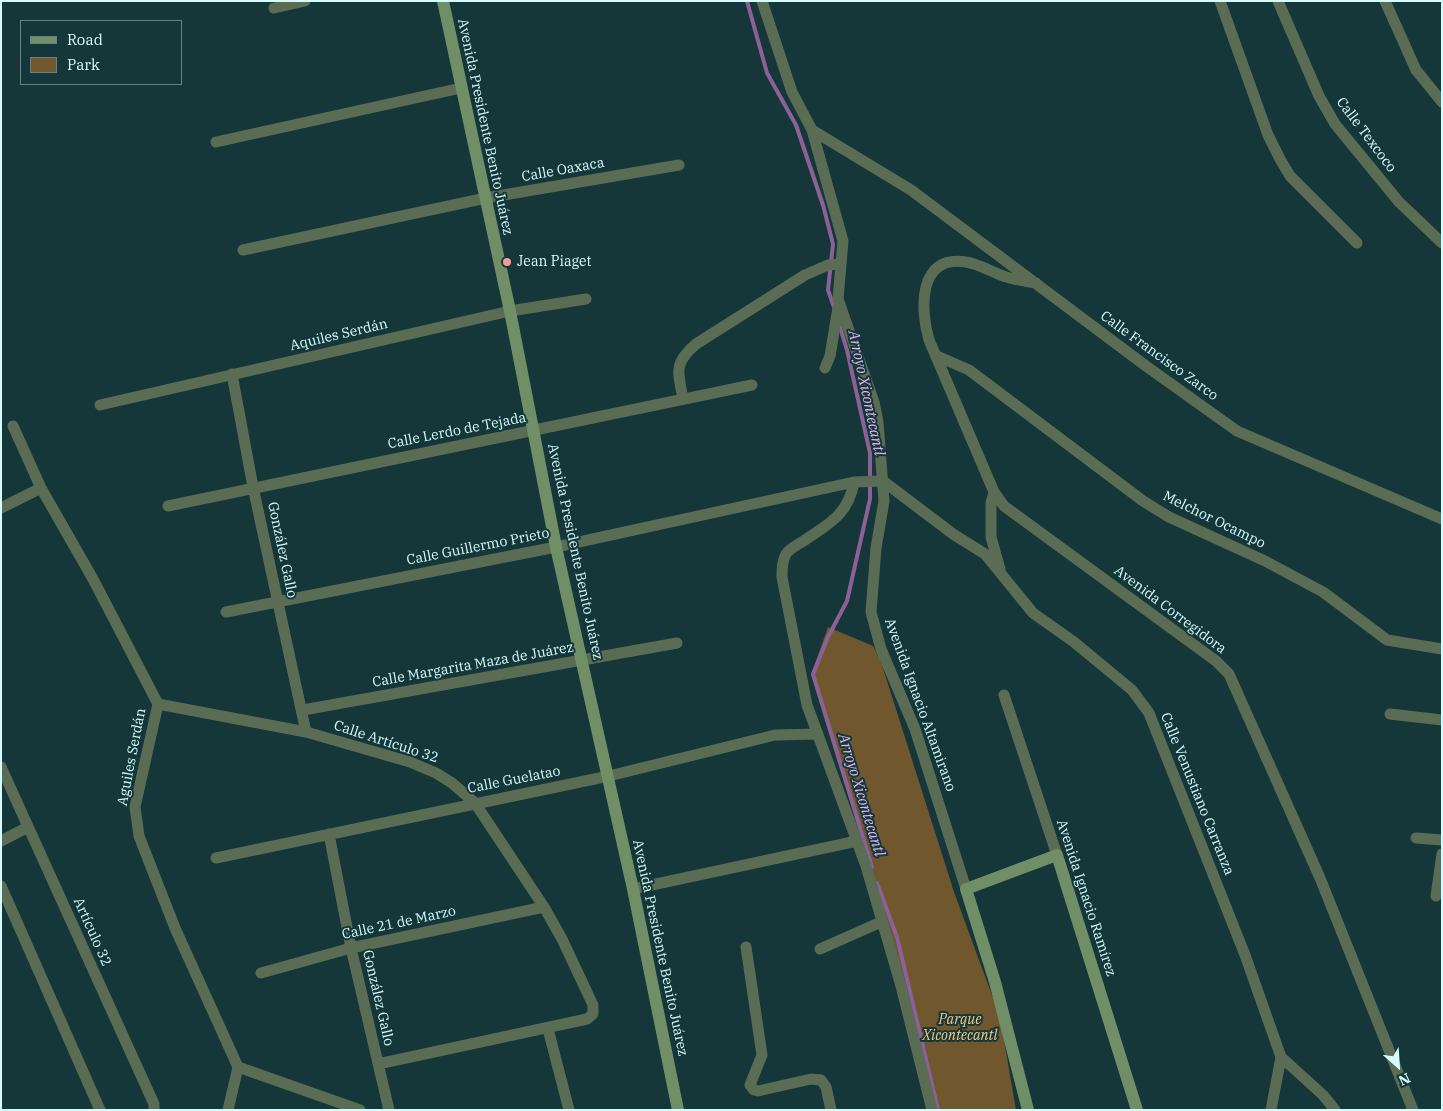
<!DOCTYPE html>
<html>
<head>
<meta charset="utf-8">
<style>
  body { margin:0 }
  #map { position:relative; width:1443px; height:1111px; overflow:hidden; background:#153739; font-family:"IBM Plex Serif",serif }
  canvas { display:block }
  .frame { position:absolute; inset:0; border:2px solid #d6fdfe; pointer-events:none }
  .legend { position:absolute; left:20px; top:20px; width:162px; height:65px; box-sizing:border-box; background:#153739; border:1px solid #628688; margin:0; padding:6px 9px; list-style:none; font-size:15px; color:#d6fdfe }
  .legend li { display:flex; align-items:center; gap:10px; height:25px }
  .legend b { width:25px; border:1px solid #628688 }
  .north { position:absolute; left:1373px; top:1041px; width:50px; height:50px; -webkit-text-stroke:4px #153739; paint-order:stroke; rotate:154deg; font-size:14px; font-weight:700; line-height:20px; text-align:center; color:#d6fdfe }
  .north::after { content:''; display:block; margin:auto; width:18px; height:22px; background:#d6fdfe; clip-path:polygon(50% 0,100% 100%,50% 72%,0 100%) }
</style>
</head>
<body>
<div id="map">
<canvas width="1443" height="1111"></canvas>
<div class="frame"></div>
<ul class="legend">
<li><b style="height:6px;background:#708f67"></b>Road</li>
<li><b style="height:14px;background:#70572e"></b>Park</li>
</ul>
<div class="north">N</div>
</div>
<script>
const g = document.querySelector('canvas').getContext('2d');
g.lineJoin = 'round';
function fill(path, color) {
  g.fillStyle = color;
  g.fill(path, 'evenodd');
}
function strokePath(path, color, width, dash) {
  g.strokeStyle = color;
  g.lineWidth = width;
  g.lineCap = dash ? 'butt' : 'round';
  g.setLineDash(dash || []);
  g.stroke(path);
}
function write(font, color, halo, rows, align = 'center') {
  g.font = font + ' "IBM Plex Serif",serif';
  g.lineWidth = 4;
  g.setLineDash([]);
  g.textBaseline = 'middle';
  g.strokeStyle = halo;
  g.fillStyle = color;
  for (const [text, x, y, turn = 0] of rows) {
    g.save();
    g.translate(x, y);
    g.rotate((+turn || 0) * Math.PI / 180);
    g.textAlign = isNaN(turn) ? turn : align;
    if (halo) g.strokeText(text, 0, 0);
    g.fillText(text, 0, 0);
    g.restore();
  }
}
const green = new Path2D(`
  M828,627l45,19 8,16 73,230 46,125 16,93h-79l-29,-120 -97,-315z`);
const stream = new Path2D(`
  M747,1l20,72 29,52 27,80 10,39 -5,46 7,20
  M839,324l8,26 23,103v46l-23,102 -19,36 -15,37 59,193
  M877,883l20,54 41,173`);
const street = new Path2D(`
  M762,1l30,91 20,38 99,60 235,176 91,65 205,88
  M1220,1l48,134 12,24 10,17 67,67
  M1278,1l41,95 16,28 64,78 43,41
  M1385,1l31,69 26,32
  M274,8l31,-7
  M812,130l31,111 -5,58 36,103 4,20 6,79 -8,47 -5,64 10,37 34,80 51,160
  M216,142l245,-54
  M243,250l243,-52 193,-33
  M1036,283c-10,-2 -20,-3 -30,-6 -13,-4 -26,-13 -40,-15 -48,-8 -46,47 -37,78l65,152 10,14 212,155 13,13 91,204 93,232
  M937,356l32,14 174,131 26,16 96,44 58,31 64,48 55,9
  M825,368l5,-12 8,-48
  M232,374l21,113 53,245
  M683,399c-5,-28 -10,-35 13,-55l109,-69 23,-10 12,-1
  M100,405l410,-94 76,-12
  M13,426l28,62 52,91 65,125 -23,103 4,29 36,92 63,139 -10,43
  M854,482c-6,34 -26,42 -52,60 -5,3 -13,7 -16,12 -4,7 -4,15 -4,23l25,128 59,161 35,120 31,124
  M994,492l-3,11v34l9,32
  M168,506l584,-121
  M1,508l40,-20
  M226,612l330,-65 298,-65 29,-1 70,53 32,20 48,59 41,29 58,48 17,23 96,242 36,102 -10,53
  M1004,695l53,160
  M158,704l148,28 104,30 26,11 16,10 23,20 69,104 18,32 31,66v9l-6,5 -209,45
  M303,710l374,-67
  M1390,714l52,6
  M1,767l153,337v6
  M329,834l22,114 38,162
  M1416,838l26,2
  M1,841l27,-14
  M216,858l393,-82 166,-41 43,-1
  M1,886l99,224
  M633,889l224,-48
  M1436,896l6,-42
  M746,947l16,108 -12,30 4,5 4,1 53,-12 10,1 5,7 5,23
  M820,949l61,-27
  M261,973l90,-25 193,-41
  M548,1029l21,81
  M1281,1057l42,38 12,15
  M238,1067l122,43`);
const secondary = new Path2D(`
  M443,1l67,310 46,236 77,342 45,221
  M1028,1110l-33,-128 -29,-93 91,-34 80,255`);
const markers = [
  [507,262,5,"#f59b9c"]
];
const streetNames = [
  ["Avenida Presidente Benito Juárez",485,127,78],
  ["Calle Texcoco",1366,135,53],
  ["Calle Oaxaca",563,170,-10],
  ["Aquiles Serdán",339,335,-13],
  ["Calle Francisco Zarco",1159,356,36],
  ["Calle Lerdo de Tejada",457,431,-11],
  ["Melchor Ocampo",1214,520,26],
  ["Calle Guillermo Prieto",478,547,-11],
  ["González Gallo",282,550,78],
  ["Avenida Presidente Benito Juárez",575,552,78],
  ["Avenida Corregidora",1170,610,37],
  ["Calle Margarita Maza de Juárez",473,665,-10],
  ["Avenida Ignacio Altamirano",920,705,70],
  ["Calle Artículo 32",386,742,18],
  ["Aguiles Serdán",132,757,-79],
  ["Calle Guelatao",514,780,-11],
  ["Calle Venustiano Carranza",1197,794,68],
  ["Avenida Ignacio Ramírez",1086,898,72],
  ["Calle 21 de Marzo",399,923,-12],
  ["Artículo 32",92,932,66],
  ["Avenida Presidente Benito Juárez",660,948,78],
  ["González Gallo",378,998,77]
];
const poiNames = [
  ["Jean Piaget",517,262]
];
const parkNames = [
  ["Parque",960,1020],
  ["Xicontecantl",960,1036]
];
const waterNames = [
  ["Arroyo Xicontecantl",866,393,78],
  ["Arroyo Xicontecantl",861,795,73]
];
fill(green, '#70572e');
strokePath(stream, '#8b6197', 4);
strokePath(street, '#5a6d54', 11);
strokePath(secondary, '#708f67', 12);
for (const [x, y, r, color] of markers) {
  const dot = new Path2D();
  dot.arc(x, y, r, 0, 2 * Math.PI);
  g.fillStyle = color;
  g.fill(dot);
  strokePath(dot, '#153739', 2);
}
write('14px', '#d6fdfe', '#153739', streetNames);
write('14px', '#d6fdfe', '#153739', poiNames, 'left');
write('italic 14px', '#f7cb86', '#153739', parkNames);
write('italic 15px', '#e7b7f5', '#153739', waterNames);
</script>
</body>
</html>
